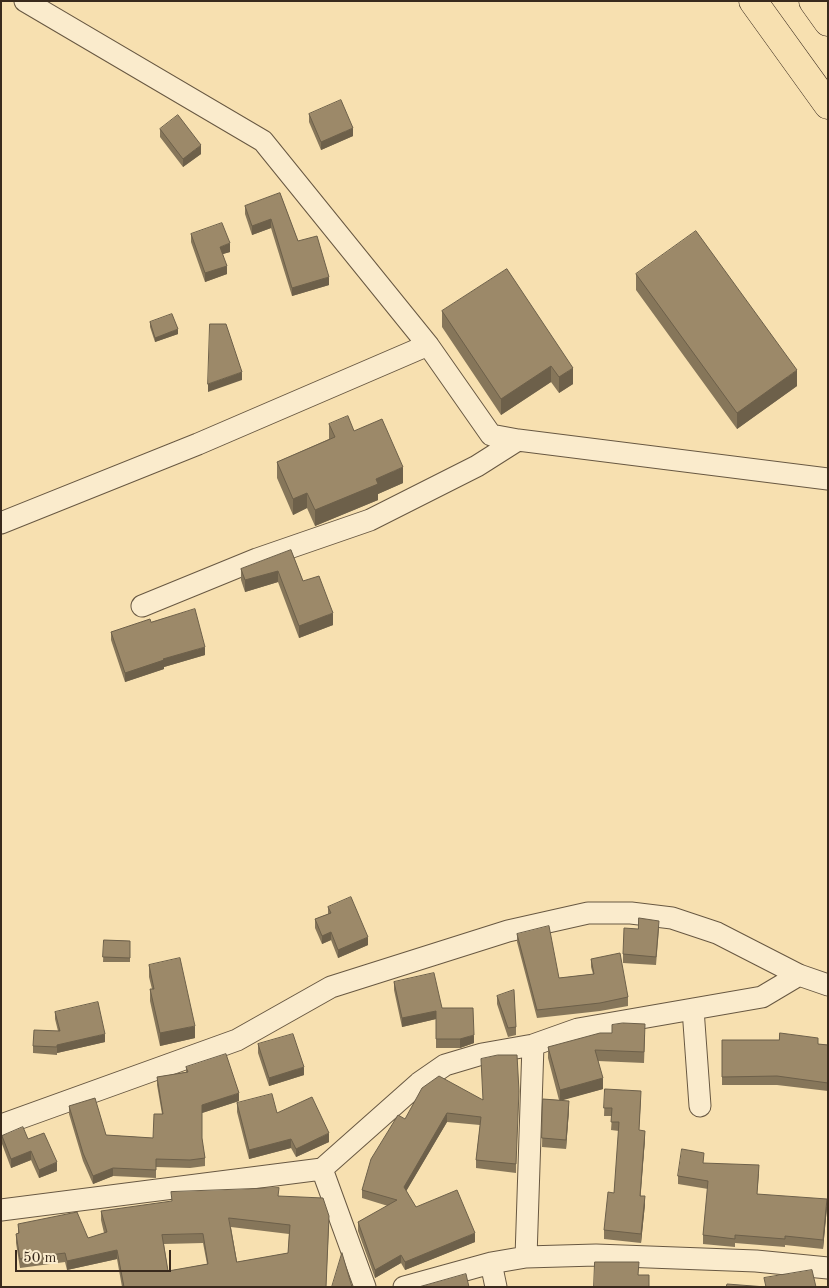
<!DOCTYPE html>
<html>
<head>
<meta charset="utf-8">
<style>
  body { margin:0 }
  #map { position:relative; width:829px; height:1288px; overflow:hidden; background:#f7e0b0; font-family:"Old Standard TT",serif }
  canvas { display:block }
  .frame { position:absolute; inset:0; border:2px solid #392a1d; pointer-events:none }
  .scale { position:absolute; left:15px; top:1250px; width:156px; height:22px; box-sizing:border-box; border:2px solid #392a1d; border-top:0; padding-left:6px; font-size:15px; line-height:18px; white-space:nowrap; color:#392a1d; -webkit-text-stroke:4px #faebcc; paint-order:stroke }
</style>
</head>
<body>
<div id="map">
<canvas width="829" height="1288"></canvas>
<div class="frame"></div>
<div class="scale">50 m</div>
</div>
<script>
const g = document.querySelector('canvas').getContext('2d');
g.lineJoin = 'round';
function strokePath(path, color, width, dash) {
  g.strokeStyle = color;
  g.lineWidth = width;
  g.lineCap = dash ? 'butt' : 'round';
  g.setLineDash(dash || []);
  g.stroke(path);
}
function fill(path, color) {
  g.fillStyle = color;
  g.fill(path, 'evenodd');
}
const minor = new Path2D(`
  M25,1l238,140 165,204 63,90 27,5 310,39
  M1,523l197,-79 230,-99
  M142,606l115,-47 113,-39 107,-54 41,-26
  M693,1009l7,97
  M1,1125l236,-85 94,-53 177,-56 80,-18h43l41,5 45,15 82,42 29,10
  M322,1169l43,118
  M1,1210l321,-41 97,-86 26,-18 37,-11 51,-9 45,-16 184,-32 37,-22
  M526,1257l7,-212
  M491,1263l5,24
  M404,1287l87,-24 35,-6 70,-2 160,6 72,7`);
const highway = new Path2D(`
  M753,1l75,104
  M813,1l15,21`);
const wall = new Path2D(`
  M309,114l44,22 -32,14 -12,-28z
  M160,129l41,25 -18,13 -23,-30z
  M280,193l18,48 31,44 -37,11 -21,-68 -19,7 -7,-21v-8z
  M191,234l39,18 -8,2 5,20 -22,8 -14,-40z
  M507,269l66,115 -14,9 -8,-11 -50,33 -59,-88v-16z
  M636,274l161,112 -60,43 -101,-139z
  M150,322l28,12 -23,8 -5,-15z
  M329,424l25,7 49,52 -25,11v6l-63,26 -8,-18 -14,7 -16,-37v-16l52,-23z
  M291,550l12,31 30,44 -34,13 -21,-56 -33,10 -4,-12v-11z
  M151,622l54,33 -41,12v2l-39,13 -14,-42v-8z
  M328,907l40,38 -30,13 -7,-18 -9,4 -7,-16v-9l13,-5z
  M638,929h21l-3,36 -33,-2v-9z
  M517,934l42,44 34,-4 -2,-7v-8l37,38v9l-28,5 -63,7 -20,-76z
  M104,940l26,1v21h-27z
  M149,965l46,73 -35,8 -10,-45v-12h2l-3,-12z
  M394,982l48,26 32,35 -14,5h-24v-29l-34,8 -8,-37z
  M497,996l19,31v8l-8,2 -11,-33z
  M55,1012l50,30 -48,11v2l-24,-2v-7l25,-15 -3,-12z
  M645,1035l-1,28 -46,-2 5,28 -42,11 8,10 -3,39 -24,-2 1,-48 16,1 -11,-42v-11z
  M722,1040l96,4 10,1v46l-51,-6h-55z
  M258,1044l46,31 -35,11 -11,-33z
  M517,1055l-1,118 -40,-5v-8l4,-35 -33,-3 -41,69 10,16 59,35 -70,28 -4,-7 -26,15 -17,-47v-9l30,-16 -26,-8v-8l43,-71 77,-19z
  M186,1067l53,34 -37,12v26l3,19v8l-15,2 -34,-1v11l-43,-2 -20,8 -10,-23 -14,-47v-8l37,29 47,3 9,-24 -5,-29v-8l29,-5z
  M605,1089l36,11 -2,30 6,9 -5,57 5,8 -4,39 -37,-4v-9l10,-37 5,-62 -8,-1 1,-14h-8z
  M237,1103l40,10 52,29 -33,15 -5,-9 -42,11 -12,-47z
  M2,1136l26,3 29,32 -18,7 -8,-18 -20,8 -9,-24z
  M704,1163l55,11 -2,20 70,13 -4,42 -38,-4v2l-50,-4v4l-32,-3v-9l5,-46 -30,-5v-8z
  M279,1196l50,29 -3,62h-204l-5,-28 -50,11 -2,-8 -45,6 -4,-25v-9l2,-1v-9l70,14 16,-5 -3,-13v-9zM231,1227l58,7 -1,19 -51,9zM203,1243l4,21 -39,7 -4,-27z`);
const shadedWall = new Path2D(`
  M353,128v8l-32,14v-8z
  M201,145v9l-18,13v-8z
  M271,219v9l-19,7v-9z
  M230,243v9l-10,3v-8z
  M227,266v8l-22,8v-9z
  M329,277v8l-37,11v-8z
  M178,329v5l-23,8v-4z
  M551,366v16l-50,33v-16z
  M573,368v16l-14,9v-16z
  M797,370v16l-60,43v-16z
  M242,372v8l-34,12v-8z
  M403,467v16l-25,11v6l-63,26v-16l61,-31z
  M307,493v15l-14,7v-16z
  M278,571v11l-33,10v-12z
  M333,613v12l-34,13v-12z
  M205,647v8l-41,12v2l-39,13v-9l38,-14z
  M331,932v8l-9,4v-8z
  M368,937v8l-30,13v-8z
  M436,1011v8l-34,8v-9z
  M195,1026v12l-35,8v-13z
  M105,1034v8l-48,11v-8z
  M474,1035v8l-14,5v-9z
  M304,1067v8l-35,11v-8z
  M603,1078v11l-43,12v-11z
  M239,1093v8l-37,12v-8z
  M569,1101v9l-3,39v-9z
  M447,1113v9l-43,73v-8z
  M645,1131v8l-5,65v-8z
  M329,1133v9l-33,15v-8z
  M291,1139v9l-42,11v-9z
  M31,1151v9l-20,8v-9z
  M57,1162v9l-18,7v-8z
  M113,1168v8l-20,8v-8z
  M645,1196v8l-4,39v-9z
  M827,1199v8l-4,42v-9z
  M475,1233v9l-70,28v-8z
  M117,1250v9l-50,11v-9z
  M401,1255v8l-26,15v-8z`);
const building = new Path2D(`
  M341,100l12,28 -32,14 -12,-28z
  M178,115l23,30 -18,14 -23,-30z
  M280,193l18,48 19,-5 12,41 -37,11 -21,-69 -19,7 -7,-20z
  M222,223l8,20 -10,4 7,19 -22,7 -14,-39z
  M696,231l101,139 -60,43 -101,-139z
  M507,269l66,99 -14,9 -8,-11 -50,33 -59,-88z
  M172,314l6,15 -23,9 -5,-16z
  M210,324h16l16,48 -34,12z
  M348,416l6,15 28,-12 21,48 -27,12 2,5 -63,26 -8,-17 -14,6 -16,-37 58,-25 -6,-13z
  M291,550l12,31 16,-5 14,37 -34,13 -21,-55 -33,9 -4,-11z
  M195,609l10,38 -42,12 1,1 -39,13 -14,-41 39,-13 1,3z
  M351,897l17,40 -30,13 -7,-18 -9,4 -7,-17 16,-6 -3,-6z
  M639,918l20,3 -3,36 -33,-3 1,-26 14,1z
  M549,926l10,52 35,-4 -3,-15 29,-6 8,44 -28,6 -63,7 -20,-76z
  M104,940l26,1v17l-27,-1z
  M180,958l15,68 -35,7 -10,-44h4l-5,-24z
  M434,973l8,35h31l1,27 -14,4h-24v-28l-34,7 -8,-36z
  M514,990l2,37 -8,1 -11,-32z
  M98,1002l7,32 -48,11v2l-24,-1 1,-16 26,1 -5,-19z
  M623,1023l22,1 -1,28 -49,-2 8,28 -43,12 -12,-43 52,-14h12v-8z
  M780,1033l38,5v6l10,1v38l-51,-7 -55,1v-37h57z
  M293,1034l11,33 -35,11 -11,-34z
  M226,1054l13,39 -37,12v33l3,20 -15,2 -34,-1v11l-43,-2 -20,8 -10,-23 -14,-47 26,-8 11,37 47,3 1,-24h9l-6,-37 31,-5 -2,-5z
  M498,1055h19l2,36 -3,73 -40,-4 5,-43 -34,-4 -43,74 12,20 41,-17 18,43 -70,29 -4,-7 -26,15 -17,-48 39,-22 -35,-10 9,-31 27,-44 7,4 17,-31 17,-12 44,24 -2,-41z
  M605,1089l36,2 -2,39 6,1 -5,65h5l-4,38 -37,-4 4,-38 6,1 5,-71h-8l1,-14h-8z
  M272,1094l5,19 35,-16 17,36 -33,16 -5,-10 -42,11 -12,-47z
  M543,1099l26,2 -3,39 -24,-2z
  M23,1127l5,12 16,-6 13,29 -18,8 -8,-19 -20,8 -9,-23z
  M682,1149l22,4 -1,10 56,2 -2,29 70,5 -4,41 -38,-4v3l-50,-4v4l-32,-4 5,-54 -30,-5z
  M279,1188l-1,8 45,2 6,18 -3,71h-202l-7,-37 -50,11 -2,-8 -45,6 -4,-25 3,-1 -1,-9 59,-12 11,26 19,-6 -6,-21 71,-10 -1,-9zM229,1218l61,7 -2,28 -51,9zM203,1234l5,30 -40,7 -6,-36z
  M342,1253l10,34h-20z
  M595,1262h44l-1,13h11v12h-55z
  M812,1270l4,17h-90l1,-3 39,3 -2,-9z
  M466,1274l3,13h-50z`);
strokePath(minor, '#685842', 23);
strokePath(highway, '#392a1d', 29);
strokePath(minor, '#faebcc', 21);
strokePath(highway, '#f7e0b0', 28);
fill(wall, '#86765a');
fill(shadedWall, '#6d604a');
fill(building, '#9c8969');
strokePath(building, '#6d604a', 1);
</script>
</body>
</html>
